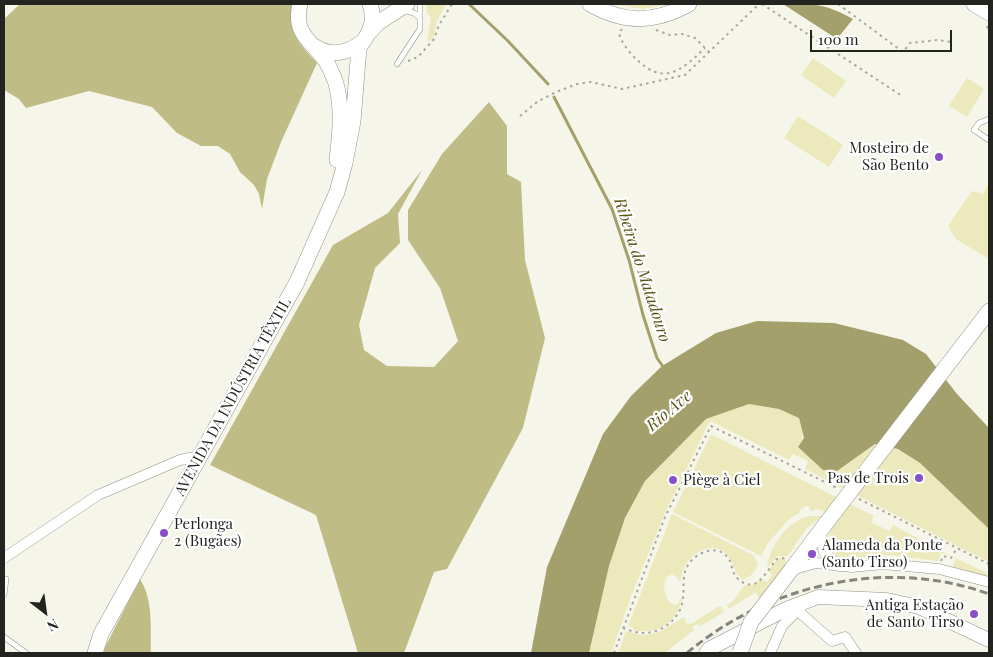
<!DOCTYPE html>
<html>
<head>
<meta charset="utf-8">
<style>
  body { margin:0 }
  #map { position:relative; width:993px; height:657px; overflow:hidden; background:#f6f5ea; font-family:"Playfair Display",serif }
  canvas { display:block }
  .frame { position:absolute; inset:0; border:5px solid #23231f; pointer-events:none }
  .north { position:absolute; left:20px; top:587px; width:50px; height:50px; -webkit-text-stroke:4px #fff; paint-order:stroke; rotate:150deg; font-size:14px; font-weight:700; line-height:20px; text-align:center; color:#23231f }
  .north::after { content:''; display:block; margin:auto; width:18px; height:22px; background:#23231f; clip-path:polygon(50% 0,100% 100%,50% 72%,0 100%) }
  .scale { position:absolute; left:810px; top:30px; width:142px; height:22px; box-sizing:border-box; border:2px solid #23231f; border-top:0; padding-left:6px; font-size:15px; line-height:18px; white-space:nowrap; color:#23231f; -webkit-text-stroke:4px #fff; paint-order:stroke }
</style>
</head>
<body>
<div id="map">
<canvas width="993" height="657"></canvas>
<div class="frame"></div>
<div class="north">N</div>
<div class="scale">100 m</div>
</div>
<script>
const g = document.querySelector('canvas').getContext('2d');
g.lineJoin = 'round';
function fill(path, color) {
  g.fillStyle = color;
  g.fill(path, 'evenodd');
}
function strokePath(path, color, width, dash) {
  g.strokeStyle = color;
  g.lineWidth = width;
  g.lineCap = dash ? 'butt' : 'round';
  g.setLineDash(dash || []);
  g.stroke(path);
}
function write(font, color, halo, rows, align = 'center') {
  g.font = font + ' "Playfair Display",serif';
  g.lineWidth = 4.5;
  g.setLineDash([]);
  g.textBaseline = 'middle';
  g.strokeStyle = halo;
  g.fillStyle = color;
  for (const [text, x, y, turn = 0] of rows) {
    g.save();
    g.translate(x, y);
    g.rotate((+turn || 0) * Math.PI / 180);
    g.textAlign = isNaN(turn) ? turn : align;
    if (halo) g.strokeText(text, 0, 0);
    g.fillText(text, 0, 0);
    g.restore();
  }
}
const green = new Path2D(`
  M427,4h19l-9,17 -3,15 -4,5h-3l4,-23 -5,-7z
  M613,4h55l-25,5z
  M813,58l33,23 -12,17 -33,-23z
  M967,78l17,11 -17,28 -18,-11z
  M798,116l45,29 -14,22 -45,-29z
  M989,183v76l-33,-20 -8,-13 24,-35 11,3z
  M749,404l30,5 20,9c2,14 8,16 -1,29l39,24 38,-27 23,5 22,14 69,66v33l-184,-93 3,-8 -15,-7 -4,6 -79,-39 -45,92 -32,78 -22,62h-22l20,-87 16,-47 20,-38 61,-62z
  M711,434l163,82 -3,6 18,9 4,-6 57,31 -9,-3 -3,8 -49,-6 -44,4c-8,-2 -11,-5 -14,-12 -6,-14 3,-22 11,-32l-14,-5 -4,2 -6,-3 -7,2 -3,-5h-2l-5,3 -2,4 -10,6 -21,24 -7,13 -88,-44z
  M672,514l81,41 5,8c-3,9 -7,14 -15,17 -10,-8 -9,-18 -17,-26 -13,-14 -36,-1 -42,14 -2,4 -3,10 -4,15l-2,-5 -6,-4c-13,4 -8,25 1,31l5,-1 5,-10c-2,7 -3,14 -7,20 -9,15 -27,20 -43,16v-2l-5,-2z
  M811,516h12l-17,13 -18,27h-10l-11,12c2,-21 21,-49 44,-52z
  M779,558l6,1 1,3 -1,4 -25,33 -4,-7 -27,17 -2,-4 6,-4 12,-16h7l10,-6 5,3 5,-7 -4,-4z
  M956,558l32,16 -2,3 -34,-9z
  M719,606l4,1 -1,1 2,4 -25,15 -1,-3 -6,3 2,3 -29,23h-47l8,-22 15,4 10,-1 10,-3 23,-14 2,6 5,1z`);
const forest = new Path2D(`
  M20,4h272c-5,29 7,39 25,59l-36,79 -14,37 -5,30 -3,-15 -5,-9 -14,-13 -10,-18 -12,-8h-17l-24,-13 -25,-26 -63,-16 -63,17 -7,-9 -15,-9v-71z
  M489,102l18,24v48l14,8 4,78 20,78 -22,90 -76,141 -13,3 -30,81h-46l-42,-138 -106,-50 123,-220 55,-32 34,-43 -24,44 2,29 -25,25 -16,57 5,25 23,16 47,1 24,-26 -18,-53 -32,-48v-30l34,-56z
  M140,579c14,22 10,50 11,74h-49z`);
const water = new Path2D(`
  M783,4c32,0 41,-1 70,15l-16,20z
  M757,321l77,2 69,17 23,14 31,40 32,34v101l-69,-66 -22,-14 -23,-5 -38,27 -14,-1 -25,-23 6,-9 -5,-20 -20,-9 -30,-5 -43,15 -61,62 -20,37 -16,48 -20,87h-58l16,-86 56,-133 28,-38 31,-30 54,-33z`);
const stream = new Path2D(`
  M469,4l39,37 40,43
  M554,97l58,112 17,51 14,55 8,25 6,18 7,10`);
const path = new Path2D(`
  M762,4l140,92
  M838,4l65,48 7,-9 27,-3 15,2
  M988,26l-2,3 3,2
  M622,29l-3,4c2,9 10,19 17,26 28,27 45,12 69,-11
  M656,30l14,5 12,-1 13,4 14,14
  M408,61l10,-4 16,-18 5,-14 13,-21
  M520,116l17,-14 19,-10 21,-8 14,-2 31,7 63,-14 74,-71
  M859,499l130,65
  M941,561l2,-5 8,2 6,-10
  M623,628c6,2 13,5 19,5 17,1 36,-12 40,-29 4,-15 -3,-31 10,-44 10,-10 29,-16 38,1 2,4 2,10 5,14 4,7 15,13 23,7 7,-6 13,-16 19,-23l8,-1
  M614,653l51,-136 46,-91 126,62`);
const lane = new Path2D(`
  M403,10l11,3 6,5
  M397,64l23,-35v-25
  M989,119l-10,4 -5,7 15,10
  M4,595l2,-16
  M4,637l22,16`);
const street = new Path2D(`
  M820,531l4,21 15,14
  M4,558l94,-63 82,-35 20,-4
  M791,570l25,-7 36,4 31,-3 56,5 50,13
  M797,610l35,31 13,-4 11,16
  M770,653l12,-27 19,-19`);
const secondary = new Path2D(`
  M706,653l3,-4 77,-40 32,-12 69,3 32,7 70,33`);
const primary = new Path2D(`
  M300,4c-7,29 10,36 25,56 4,5 7,14 10,20 8,26 5,54 2,80
  M590,4c35,20 65,19 99,0
  M974,4l15,9
  M369,33l9,-10 29,-19
  M316,47c16,10 32,6 46,-5
  M946,367l43,-56
  M791,570l36,-48
  M95,653l6,-19 196,-352 40,-90 8,-29 8,-42 6,-73 9,-14 4,-11v-11l-2,-8`);
const rail = new Path2D(`
  M687,653c82,-69 200,-96 302,-59`);
const primaryBridge = new Path2D(`
  M827,522l119,-155
  M740,653l11,-31 40,-52`);
const markers = [
  [939,157,5,"#884fc7"],
  [919,478,5,"#884fc7"],
  [673,480,5,"#884fc7"],
  [164,533,5,"#884fc7"],
  [812,554,5,"#884fc7"],
  [974,614,5,"#884fc7"]
];
const poiNames = [
  ["Mosteiro de",929,148],
  ["São Bento",929,165],
  ["Pas de Trois",909,478],
  ["Piège à Ciel",683,480,"left"],
  ["Perlonga",174,524,"left"],
  ["2 (Bugães)",174,541,"left"],
  ["Alameda da Ponte",822,545,"left"],
  ["(Santo Tirso)",822,562,"left"],
  ["Antiga Estação",964,605],
  ["de Santo Tirso",964,622]
];
const streetNames = [
  ["AVENIDA DA INDÚSTRIA TÊXTIL",233,397,-61]
];
const waterNames = [
  ["Ribeira do Matadouro",642,270,72],
  ["Rio Ave",669,411,-40]
];
fill(green, '#ece9bd');
fill(forest, '#c0bc86');
fill(water, '#a4a06b');
strokePath(stream, '#a4a06b', 3);
strokePath(lane, '#939288', 6);
strokePath(street, '#939288', 11);
strokePath(secondary, '#939288', 15);
strokePath(primary, '#939288', 16);
strokePath(path, '#a7a79e', 2, [2.5, 4]);
strokePath(lane, '#fff', 5);
strokePath(street, '#fff', 10);
strokePath(secondary, '#fff', 14);
strokePath(primary, '#fff', 15);
strokePath(rail, '#85857e', 3, [8, 4]);
strokePath(primaryBridge, '#939288', 16, []);
strokePath(primaryBridge, '#fff', 15);
for (const [x, y, r, color] of markers) {
  const dot = new Path2D();
  dot.arc(x, y, r, 0, 2 * Math.PI);
  g.fillStyle = color;
  g.fill(dot);
  strokePath(dot, '#fff', 2);
}
write('15px', '#23231f', '#fff', poiNames, 'right');
write('15px', '#23231f', '#fff', streetNames);
write('italic 16px', '#595414', '#fff', waterNames);
</script>
</body>
</html>
